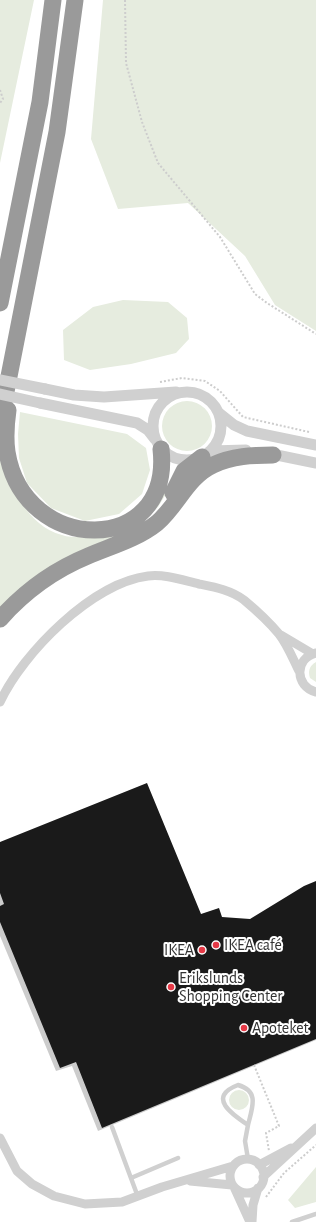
<!DOCTYPE html>
<html>
<head>
<meta charset="utf-8">
<style>
  body { margin:0 }
  canvas { display:block; background:#fff }
</style>
</head>
<body>
<canvas width="316" height="1222"></canvas>
<script>
const g = document.querySelector('canvas').getContext('2d');
g.lineJoin = 'round';
function fill(path, color) {
  g.fillStyle = color;
  g.fill(path, 'evenodd');
}
function strokePath(path, color, width, dash) {
  g.strokeStyle = color;
  g.lineWidth = width;
  g.lineCap = dash ? 'butt' : 'round';
  g.setLineDash(dash || []);
  g.stroke(path);
}
function write(font, color, halo, rows, align = 'center') {
  g.font = font + ' "Alegreya Sans",sans-serif';
  g.lineWidth = 4;
  g.setLineDash([]);
  g.textBaseline = 'middle';
  g.strokeStyle = halo;
  g.fillStyle = color;
  for (const [text, x, y, turn = 0] of rows) {
    g.save();
    g.translate(x, y);
    g.rotate((+turn || 0) * Math.PI / 180);
    g.textAlign = isNaN(turn) ? turn : align;
    if (halo) g.strokeText(text, 0, 0);
    g.fillText(text, 0, 0);
    g.restore();
  }
}
const green = new Path2D(`
  M0,0h34l-34,163z
  M103,0h213v331l-41,-26 -30,-49 -57,-53 -70,6 -27,-70z
  M123,300l45,2 19,16 2,21 -13,14 -45,11 -41,6 -26,-10 -1,-30 30,-23z
  M162 426a25 25 0 1 1 50 0a25 25 0 1 1-50 0Z
  M20,412l107,22 19,14 4,22 -8,24 -23,20 -34,7 -34,-13 -24,-25 -8,-25 -1,-24z
  M0,457c11,29 27,69 62,78 5,2 12,2 18,2 16,2 33,0 47,-9 12,-7 26,-26 37,-36l2,2 -8,13 -21,20 -137,83z
  M316,662v20l-6,-4c-2,-7 -1,-12 6,-16z
  M229 1100a10 10 0 1 1 20 0a10 10 0 1 1-20 0Z
  M316,1167v35l-21,6 -7,-8z`);
const shadow = new Path2D(`
  M0,843l200,72 22,3 28,2 66,-38v158l-218,91 -26,-65 -16,5 -56,-135z`);
const building = new Path2D(`
  M147,783l54,131 18,-6 3,9 28,2 54,-33 12,-5v158l-214,89 -26,-66 -16,6 -60,-146v-16l4,-2 -4,-11v-51z`);
const path = new Path2D(`
  M125,0l1,63 16,59 16,41 62,74 35,57 12,9 49,31
  M0,90l3,9 -3,4
  M160,382l22,-4 23,3 15,10 23,26 66,15
  M254,1065l25,61 -13,7 3,18
  M266,1197l18,-24 32,-28`);
const service = new Path2D(`
  M238,1085c22,6 14,23 10,40 -15,-10 -42,-28 -10,-40z
  M112,1127l26,70
  M248,1159l-3,-18 3,-16
  M131,1178l47,-20
  M292,1222l24,-8`);
const minor = new Path2D(`
  M281,635l32,19
  M316,653c-22,5 -21,34 0,39
  M0,702c23,-49 92,-119 148,-126 17,-2 34,4 51,8 15,3 32,6 45,16 12,10 25,22 35,34 8,10 14,25 20,37
  M0,1138l17,33 15,13 22,12 31,8 37,-2 40,-15 71,-21
  M230 1176a17 17 0 1 1 34 0a17 17 0 1 1-34 0Z
  M259,1165l32,-17
  M263,1177l53,-49
  M190,1181l42,4
  M234,1187l16,35
  M252,1222l1,-17 5,-17`);
const tertiary = new Path2D(`
  M45,389l29,6 30,2 72,-5
  M153 426a34 34 0 1 1 68 0a34 34 0 1 1-68 0Z
  M40,403l97,20 11,7 7,9
  M219,413l15,12 13,6 69,14
  M211,451l35,-1
  M267,453l49,10`);
const motorway = new Path2D(`
  M0,303l40,-201 13,-102
  M8,410c-2,14 -3,28 -1,42 17,104 166,105 154,-3
  M0,422l57,-290 18,-132
  M173,493l11,-22 18,-14
  M0,619c24,-27 54,-49 88,-63 23,-10 49,-17 69,-33 21,-18 30,-46 56,-58 19,-9 40,-10 60,-10`);
const tertiaryBridge = new Path2D(`
  M0,380l45,9
  M0,394l40,9`);
const markers = [
  [216,945,4,"#e63946"],
  [202,950,4,"#e63946"],
  [171,987,4,"#e63946"],
  [244,1028,4,"#e63946"]
];
const poiNames = [
  ["IKEA café",224,945],
  ["IKEA",194,950,"right"],
  ["Erikslunds",179,978],
  ["Shopping Center",179,996],
  ["Apoteket",252,1028]
];
fill(green, '#e6ecdf');
fill(shadow, '#0003');
fill(building, '#1a1a1a');
strokePath(path, '#cdcdcd', 2, [2, 2]);
strokePath(service, '#d0d0d0', 4.5);
strokePath(minor, '#d0d0d0', 9);
strokePath(tertiary, '#d0d0d0', 11);
strokePath(motorway, '#9a9a9a', 17);
strokePath(tertiaryBridge, '#d0d0d0', 11);
for (const [x, y, r, color] of markers) {
  const dot = new Path2D();
  dot.arc(x, y, r, 0, 2 * Math.PI);
  g.fillStyle = color;
  g.fill(dot);
  strokePath(dot, '#fff', 1.5);
}
write('16px', '#333', '#fff', poiNames, 'left');
</script>
</body>
</html>
